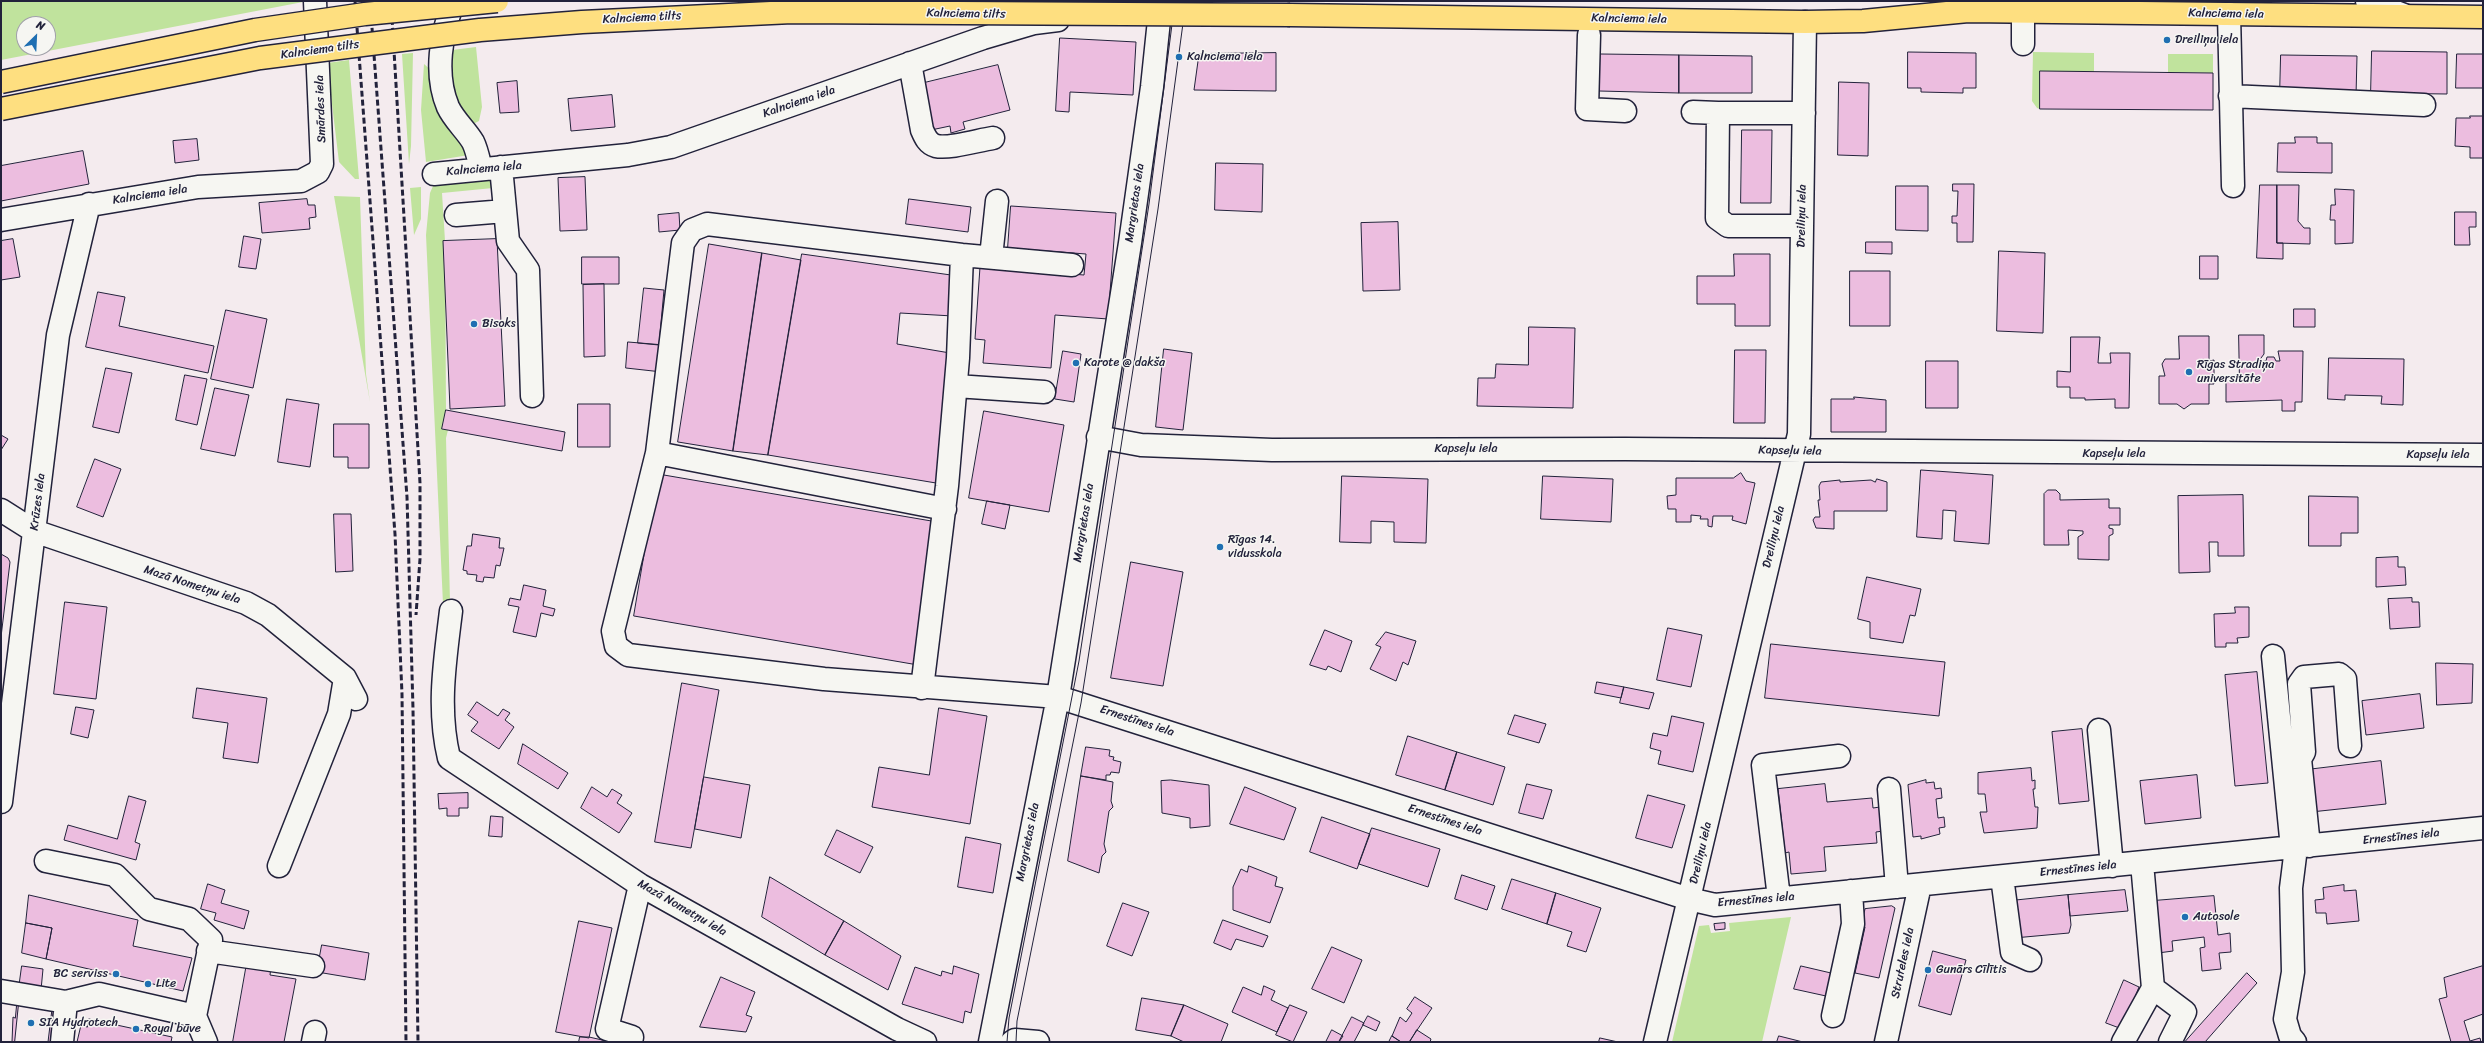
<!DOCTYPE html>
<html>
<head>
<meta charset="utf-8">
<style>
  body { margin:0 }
  #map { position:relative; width:2484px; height:1043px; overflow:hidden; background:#f4ebee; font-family:Sriracha,sans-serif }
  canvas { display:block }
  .frame { position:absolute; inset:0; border:2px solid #22223b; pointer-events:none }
  .north { position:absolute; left:16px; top:16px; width:40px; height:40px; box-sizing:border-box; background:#f6f6f2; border:1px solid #a1a1a9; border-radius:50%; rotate:24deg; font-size:11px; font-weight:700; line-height:16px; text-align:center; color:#22223b }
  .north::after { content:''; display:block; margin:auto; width:14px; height:18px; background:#1f6fb2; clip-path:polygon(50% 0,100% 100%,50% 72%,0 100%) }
</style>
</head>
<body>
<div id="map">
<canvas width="2484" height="1043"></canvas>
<div class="frame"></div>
<div class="north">N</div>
</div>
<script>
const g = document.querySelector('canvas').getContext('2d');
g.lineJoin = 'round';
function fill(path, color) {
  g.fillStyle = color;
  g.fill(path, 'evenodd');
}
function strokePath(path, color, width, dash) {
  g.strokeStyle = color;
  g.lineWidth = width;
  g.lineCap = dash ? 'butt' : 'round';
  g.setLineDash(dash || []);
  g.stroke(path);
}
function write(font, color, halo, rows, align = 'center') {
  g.font = font + ' Sriracha,sans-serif';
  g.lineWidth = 3;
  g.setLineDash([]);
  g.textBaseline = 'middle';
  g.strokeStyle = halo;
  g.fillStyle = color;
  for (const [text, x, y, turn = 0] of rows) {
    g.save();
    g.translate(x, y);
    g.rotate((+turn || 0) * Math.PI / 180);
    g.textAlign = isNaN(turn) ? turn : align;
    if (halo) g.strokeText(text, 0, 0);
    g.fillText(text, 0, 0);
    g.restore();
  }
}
const green = new Path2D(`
  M1,1h302v1l-302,58zM24,24h24v24h-24z
  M476,47l6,60 -3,14 -8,4c-20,-29 -19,-41 -19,-75z
  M2033,52l61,1v19l-54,37 -3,-1 -5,-7z
  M413,53l-2,93 -2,18 -7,-110z
  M2168,54h45v19l-45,-1z
  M349,60l10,119h-4l-16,-17 -12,-99z
  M424,64l10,9 35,82 -43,7 -5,-52z
  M493,177v11l-51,5 3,48 1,169 -4,19 6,1 -2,8 4,164 -7,2 -17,-369 4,-42 3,-7z
  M421,187v32l-7,16 -4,-47z
  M334,196l26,1 6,177 4,28z
  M1791,917l-29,125h-90l27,-116 10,-1 2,8 19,-2 -1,-8z`);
const building = new Path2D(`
  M1060,38l76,4 -3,53 -63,-3 -1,20 -13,-1z
  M2372,51l75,1v42l-76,-1z
  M1908,52l68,1v35h-13v5l-42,-1v-4h-13z
  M1276,53v38l-82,-1 5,-36z
  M1600,54l79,1v38l-80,-2z
  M2457,54h26v34h-27z
  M1679,55l73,1v37h-73z
  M2281,55l76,1 -1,40 -76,-1z
  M998,65l12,45 -47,12 2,7 -14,4 -1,-7 -19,4 -11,-46z
  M2040,71l173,2v37l-173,-1z
  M517,81l2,31 -19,1 -3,-30z
  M1839,82l30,1 -1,73 -30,-1z
  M612,95l3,32 -44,4 -3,-32z
  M2470,116h13v42h-13v-11l-15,-1 1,-28h14z
  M1742,130h30l-1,73h-30z
  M2295,137h22v6h15v30l-55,-1 1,-29h17z
  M197,139l2,21 -24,3 -2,-22z
  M83,151l6,33 -88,17v-35z
  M1216,163l47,1 -1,48 -47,-2z
  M585,177l2,53 -27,1 -2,-53z
  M1953,184h21l-1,58h-16v-19h-5v-7h5l1,-25h-5z
  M2260,185h17v58h6v16l-26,-1z
  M2277,185h22l-1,36 6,7h6v16l-33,-1z
  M1896,186h32v45l-32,-1z
  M2335,189l19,1 -1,53 -18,1v-24h-5l1,-15h4z
  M307,199l1,6h7l1,12 -7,1 1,11 -48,4 -3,-30z
  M909,199l62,8 -3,25 -62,-8z
  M1011,206l105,7 -8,106 -53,-4 -4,53 -68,-5 2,-23 -10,-1 5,-72 104,8 2,-21 -78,-6z
  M2455,212h21v15h-7l1,18h-15z
  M679,213l1,17 -21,2 -1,-17z
  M1398,222l2,68 -37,1 -2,-68z
  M244,236l17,3 -5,30 -17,-2z
  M13,239l7,38 -19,3v-39z
  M497,239l8,167 -55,3 -7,-168z
  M1866,242h26v12l-26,-1z
  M709,244l53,9 -29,198 -55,-9z
  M1999,251l46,2 -2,80 -46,-2z
  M762,253l39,7 -33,195 -35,-4z
  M802,254l156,22 -5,40 -53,-3 -3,31 59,10 -20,129 -168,-28z
  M1734,254h36v72h-35v-22h-38v-28h37z
  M2200,256h18v23h-18z
  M582,257h37v27h-37z
  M1850,271h40v55h-40z
  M604,284l1,72 -21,1 -1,-72z
  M644,288l20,2 -5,55 -21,-2z
  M98,292l27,5 -6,29 95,20 -6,27 -122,-26z
  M2294,309h21v18h-21z
  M226,310l41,9 -14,69 -42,-9z
  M1529,327l46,1 -2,80 -96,-2 1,-28h17l1,-14 32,1z
  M2239,335h25v19l-6,8 8,-1 1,-4h7l2,4h4l-2,-10h25l-1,51h-7v9h-13v-11l-56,2v-26h13z
  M2179,336h30v25l5,-1v24h-5v20h-18l-7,5 -7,-5h-18v-28h6l-3,-12 3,-5h14z
  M2071,337h29l-2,26h13l-1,-10h20l-1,55h-14v-9l-30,1v-2h-15v-11h-13v-16l13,1z
  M628,342l36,3 -2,27 -36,-4z
  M1164,349l28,4 -9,77 -27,-3z
  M1735,350h31l-1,73h-31z
  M1063,351l18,3 -7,48 -19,-3z
  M2329,358l75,1 -1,46 -22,-1 1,-8 -37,-1v5l-17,-1z
  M1926,361h32v47h-32z
  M106,368l26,5 -13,60 -26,-6z
  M185,375l22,4 -10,46 -21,-5z
  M215,388l34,7 -14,61 -34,-7z
  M1854,397l32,3v32h-55v-33h23z
  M287,399l32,5 -9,63 -32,-5z
  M578,404h32v43h-32z
  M446,410l119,22 -3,19 -120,-22z
  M984,411l80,14 -15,87 -80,-14z
  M334,424h35v44h-21v-11h-14z
  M1,435l7,4 -7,11z
  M95,459l26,10 -18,48 -26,-10z
  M1921,470l72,5 -4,69 -35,-3 2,-30 -13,-1 -1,29 -25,-2z
  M1741,473l5,8 9,2 -9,41 -14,-4 1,-4h-20l-1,11 -4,-1v-7h-8l1,-3 -10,-1v7h-15v-13h-8l-1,-13 9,-1v-17h57z
  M658,474l285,49 -25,142 -284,-49z
  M1342,476l86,3 -2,64 -32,-1v-20l-23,-1v22l-31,-1z
  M1543,476l70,3 -2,43 -70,-3z
  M1877,479l10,3v29h-53v18l-18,-1 -3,-8 2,-3h5l-2,-17h2l-1,-14 2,-4 19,-2v2l31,-2 4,2z
  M2048,490h8l4,4v6l49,-1v9h11v17h-11v3l4,1v5l-4,2v24l-31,-1v-22l5,-3v-3l-15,-1 1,15h-25v-51z
  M2243,495l1,61h-26v-14h-9l1,30 -31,1 -1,-77z
  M2309,496l49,1v36h-17v13h-32z
  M987,501l23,4 -5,24 -23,-5z
  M334,514h17l2,57 -17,1z
  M473,534l27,4 -1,10h5l-4,18 -4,-1 -2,13 -10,-1 -1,5 -7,-1 1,-6 -10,-1v-3l-4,-1 4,-24h4z
  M1,554l7,4 2,4 -9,75z
  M2398,557v10h7l1,18 -30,2v-29z
  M1131,562l52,10 -20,114 -52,-8z
  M1867,577l54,12 -6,27 -5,-1 -7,28 -33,-5v-16l-12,-3z
  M524,585l22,5 -3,16 12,3 -2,7 -12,-3 -5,24 -23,-5 6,-25 -11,-2 2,-7 10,2z
  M2412,598v4h7l1,25 -30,2 -2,-30z
  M65,602l42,5 -11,92 -42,-5z
  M2235,607h14v30l-12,1 1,5h-12v4h-11l-1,-33 21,-1z
  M1668,628l34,7 -11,52 -34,-7z
  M1325,630l27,11 -11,31 -13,-6 -2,4 -16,-5z
  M1386,632l30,9 -8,24 -5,-3 -7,19 -26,-12 11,-22 -5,-2z
  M1771,644l174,18 -6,54 -174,-18z
  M2436,663l37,1 -1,39 -35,2z
  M2257,672l11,111 -33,3 -10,-111z
  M1597,682l27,5 -3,11 -26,-5z
  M682,683l37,7 -28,158 -36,-6z
  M1624,687l30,6 -5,16 -29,-6z
  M197,688l70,10 -9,65 -35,-5 5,-35 -35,-5z
  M2420,694l4,34 -58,7 -4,-34z
  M477,702l21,14 5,-7 7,4 -5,7 9,7 -15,22 -28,-18 7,-9 -10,-7z
  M76,707l18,3 -6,28 -17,-4z
  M939,708l48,8 -17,108 -98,-17 7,-40 50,8z
  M1515,715l31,9 -7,19 -31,-9z
  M1672,716l32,7 -11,49 -35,-8 3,-13 -11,-3 3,-15 14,3z
  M2082,729l7,72 -30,3 -7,-72z
  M1408,736l49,16 -12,38 -49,-15z
  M523,744l45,29 -10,16 -40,-25z
  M1086,747l24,3 -1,6 5,1 -1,3 8,2 -2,11 -8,-1 -1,3h-4v5l-25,-4z
  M1457,752l48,15 -12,38 -48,-15z
  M2381,761l5,43 -75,8 -5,-42z
  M2031,768l1,13 3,-1v9h-2l2,18h3l-1,21 -53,5 -4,-21h7l-2,-18h-7v-21z
  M2197,775l4,43 -56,6 -5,-43z
  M1081,776l32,6 -2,19 2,6 -4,4 -5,33 2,8 -4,4 -3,17 -31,-12z
  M704,777l46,8 -9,53 -46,-9z
  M1171,780l38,5 1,41 -20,2v-10l-28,-5 -1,-32z
  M1926,780v3l8,-1 1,7 6,-1 1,10 -6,1 2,19 6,-1 1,10 -6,1 1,6 -19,5v-3l-8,1 -5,-52z
  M1527,784l25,6 -9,29 -24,-6z
  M1825,784l2,18 45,-4 1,10 7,-1 3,24 -7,1 1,11 -53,4 2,24 -35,3 -2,-22 -4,1 -7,-64z
  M592,787l15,10 5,-8 10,6 -5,8 15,10 -13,20 -38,-25z
  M1245,787l51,21 -12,32 -54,-16z
  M468,793v15h-9v8h-12v-8l-8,1 -1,-15z
  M1648,795l37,10 -13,43 -36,-10z
  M129,796l17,5 -11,41 5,2 -4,16 -72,-20 4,-15 49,14z
  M491,816l12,1 -1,20 -13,-1z
  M1322,817l48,17 -13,35 -47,-17z
  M1372,828l68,21 -12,38 -69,-23z
  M837,830l36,17 -13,26 -35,-18z
  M966,837l35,7 -8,49 -35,-6z
  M1249,866l28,11 -2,9 8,2 -13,35 -37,-13v-23l8,-18 6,3z
  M1462,875l33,11 -8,24 -32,-11z
  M770,877l74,44 -19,34 -63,-38z
  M1512,879l44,14 -9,31 -45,-15z
  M208,884l17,6 -4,13 28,8 -5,18 -30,-9 2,-7 -15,-4z
  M2344,885v6l12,-1 3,31 -32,3 -1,-11h-10l-1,-13 9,-1 -1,-11z
  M2125,890l3,21 -58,5 -2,-21z
  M1556,893l45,15 -15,44 -19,-6 5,-14 -25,-8z
  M29,895l109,25 -5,26 59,12 -9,33 -137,-32 6,-31 -26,-5z
  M2068,895l3,30 -2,8 -55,5 -4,-37z
  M2214,896l4,39 12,-2 1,19 -12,1 2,16 -19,2 -2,-23 5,-1 -1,-10 -32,4 1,10 -15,2 -5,-52z
  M1123,903l26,9 -17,44 -25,-10z
  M1892,906l3,2 -16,70 -24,-5 10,-46 -4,-1 4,-17z
  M1223,920l45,16 -5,11 -27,-8 -5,11 -17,-7z
  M579,921l33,7 -23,110 -33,-6z
  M844,921l57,35 -13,34 -63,-35z
  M26,923l26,5 -6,31 -24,-6z
  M1725,923v6l-10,1 -1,-6z
  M322,945l47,8 -4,27 -48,-8z
  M1332,947l30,13 -18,43 -32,-14z
  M1933,951l33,9 -15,55 -32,-9z
  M247,963l24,4 -1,8 26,4 -12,63h-51z
  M22,966l21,3 -2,21 -22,-2z
  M954,966l25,8 -8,39 -6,-2 -2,12 -61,-19 13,-37 26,9 1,-5 10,3z
  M1801,966l30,7 -5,23 -32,-7z
  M2483,966v48l-19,7 6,20 10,-3 1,4h-30l-12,-43 8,-2 -3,-19z
  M2247,973l10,10 -52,59h-20z
  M721,977l34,15 -9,23 6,2 -6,15 -46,-5z
  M2124,980l15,7 -17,42 -16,-6z
  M1264,986l11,5 -4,9 17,8 -11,24 -45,-20 11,-25 18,8z
  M1415,997l17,11 -23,34h-8l-9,-6 8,-19 6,5 6,-9 -5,-4z
  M1142,998l42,7 -13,31 -35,-6z
  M19,1003l36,5 -4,34h-36z
  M17,1005l35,4 -4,33h-36l1,-25 2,1z
  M1184,1005l44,19 -7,18h-37l-13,-6z
  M1290,1005l17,7 -14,30 -17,-7z
  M1368,1016l12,6 -4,9 -13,-6z
  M1352,1017l12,6 -10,19h-15z
  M89,1019l83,18 -1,5h-94l4,-17 6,2z
  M1332,1030l11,6 -4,6h-13z
  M1417,1030l14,9 -1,3h-20z
  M1392,1036l9,6h-12z
  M1779,1036l24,6h-26z
  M580,1037h9l22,5h-32z
  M1600,1038l18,4h-19z`);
const minor = new Path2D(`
  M454,1c-13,32 -20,73 -6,106 6,13 18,23 25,35 4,8 6,19 8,27
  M2367,1l37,14
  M2229,14l4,172
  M1589,35l-2,74 38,2
  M2023,44v-32
  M910,63l12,67c3,7 6,14 14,16 13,3 43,-6 57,-8
  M2230,96l194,9
  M1693,112l25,1 -1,105 11,8h74
  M1718,113h86
  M501,167l7,74 20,29 4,126
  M434,174l194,-19 43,-8 312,-109 51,-15 24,-3
  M456,215l49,-4
  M1,220l197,-33 103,-6 17,-9 4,-8 -7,-163
  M991,257l6,-56
  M1072,265l-110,-10 -255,-31 -15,6 -9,13 -26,210 -44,178 3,15 12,9 196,24 234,18 631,202 26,6 768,-77
  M956,386l88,6
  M1098,437l43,8 131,5 353,-1 858,6
  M657,453l288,56
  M1,510l33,21 212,72 22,12 77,63 11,21
  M451,611c-6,50 -14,97 -2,147l191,127 257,144 28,13
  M2273,656l19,192
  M922,688l25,-202 11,-128 4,-103
  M2099,730l13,136
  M1889,789l8,98
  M1,802l57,-467 31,-131
  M2309,846l-9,-87 4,-7 -5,-68 5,-7 35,-3 6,5 5,67
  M279,866l60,-152 6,-36
  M2002,877l10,75 18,8
  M1779,898l-16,-133 76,-9
  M208,951l105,15
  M2153,988l32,24 -15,30
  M1,991l65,11 33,-8 96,22 16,-76 -22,-21 -40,-10 -34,-34 -69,-14
  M195,1016l11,26
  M1833,1016l20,-92 -2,-33
  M62,1042l4,-40
  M313,1042l2,-10
  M631,1042l1,-5 -25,-8 33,-144
  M990,1042l68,-345 72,-454 22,-156 9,-86
  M1012,1042l3,-2 23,2
  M1655,1042l144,-608 6,-412
  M1886,1042l34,-157
  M2123,1042l30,-54 -11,-125
  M2295,1042l-5,-6 -5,-17 8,-47 -2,-84 5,-40`);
const major = new Path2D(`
  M1290,15l515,7 58,-1 105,-10 515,6`);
const tram = new Path2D(`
  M1007,1042l2,-24 70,-357 70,-457 26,-203
  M1016,1042l1,-21 64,-318 77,-494 28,-208`);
const rail = new Path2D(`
  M355,1l40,533 7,160 4,348
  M370,1l37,496 6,212 5,333
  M391,1l29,482v76l-4,56`);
const majorBridge = new Path2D(`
  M1,82l254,-52 110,-16 132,-13
  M1,109l259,-51 220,-28 102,-8 210,-10 498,3`);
const markers = [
  [2167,40,4,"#1f6fb2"],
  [1179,57,4,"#1f6fb2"],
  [474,324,4,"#1f6fb2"],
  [1076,363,4,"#1f6fb2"],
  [2189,372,4,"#1f6fb2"],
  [1220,547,4,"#1f6fb2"],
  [2185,917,4,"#1f6fb2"],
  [1928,970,4,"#1f6fb2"],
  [116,974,4,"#1f6fb2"],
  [148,984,4,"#1f6fb2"],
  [31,1023,4,"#1f6fb2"],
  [136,1029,4,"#1f6fb2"]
];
const streetNames = [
  ["Kalnciema tilts",966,14,1],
  ["Kalnciema iela",2226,14,1],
  ["Kalnciema tilts",642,18,-3],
  ["Kalnciema iela",1629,19,1],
  ["Kalnciema tilts",320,50,-8],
  ["Kalnciema iela",799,102,-19],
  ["Smārdes iela",321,109,-92],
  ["Kalnciema iela",484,169,-5],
  ["Kalnciema iela",150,195,-9],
  ["Margrietas iela",1135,203,-82],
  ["Dreiliņu iela",1802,216,-89],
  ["Kapseļu iela",1466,449],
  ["Kapseļu iela",1790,451,1],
  ["Kapseļu iela",2114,454],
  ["Kapseļu iela",2438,455],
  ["Krūzes iela",38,502,-83],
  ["Margrietas iela",1084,523,-81],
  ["Dreiliņu iela",1774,537,-77],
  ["Mazā Nometņu iela",192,585,18],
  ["Ernestīnes iela",1137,721,18],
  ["Ernestīnes iela",1445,820,18],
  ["Ernestīnes iela",2401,837,-6],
  ["Margrietas iela",1028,842,-79],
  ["Dreiliņu iela",1701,853,-77],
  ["Ernestīnes iela",2078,869,-6],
  ["Ernestīnes iela",1756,900,-5],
  ["Mazā Nometņu iela",682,908,30],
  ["Struteles iela",1903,963,-78]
];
const poiNames = [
  ["Dreiliņu iela",2175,40],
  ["Kalnciema iela",1187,57],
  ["Bisoks",482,324],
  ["Karote @ dakša",1084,363],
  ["Rīgas Stradiņa",2197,365],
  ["universitāte",2197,379],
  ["Rīgas 14.",1228,540],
  ["vidusskola",1228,554],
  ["Autosole",2193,917],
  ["Gunārs Cīlītis",1936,970],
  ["BC serviss",108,974,"right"],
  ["Lite",156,984],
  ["SIA Hydrotech",39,1023],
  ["Royal būve",144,1029]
];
fill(green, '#c0e39d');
fill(building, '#ecbddf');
strokePath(building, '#22223b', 1);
strokePath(minor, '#22223b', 25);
strokePath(major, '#22223b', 25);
strokePath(minor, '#f6f6f2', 22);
strokePath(major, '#fedf80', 22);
strokePath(tram, '#22223b', 1);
strokePath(rail, '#22223b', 3, [6, 3]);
strokePath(majorBridge, '#22223b', 25, []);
strokePath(majorBridge, '#fedf80', 22);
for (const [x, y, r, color] of markers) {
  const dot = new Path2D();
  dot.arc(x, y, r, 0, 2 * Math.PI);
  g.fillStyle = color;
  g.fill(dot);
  strokePath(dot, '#f6f6f2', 1.5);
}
write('12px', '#22223b', '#f6f6f2', streetNames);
write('12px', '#22223b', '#f6f6f2', poiNames, 'left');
</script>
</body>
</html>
